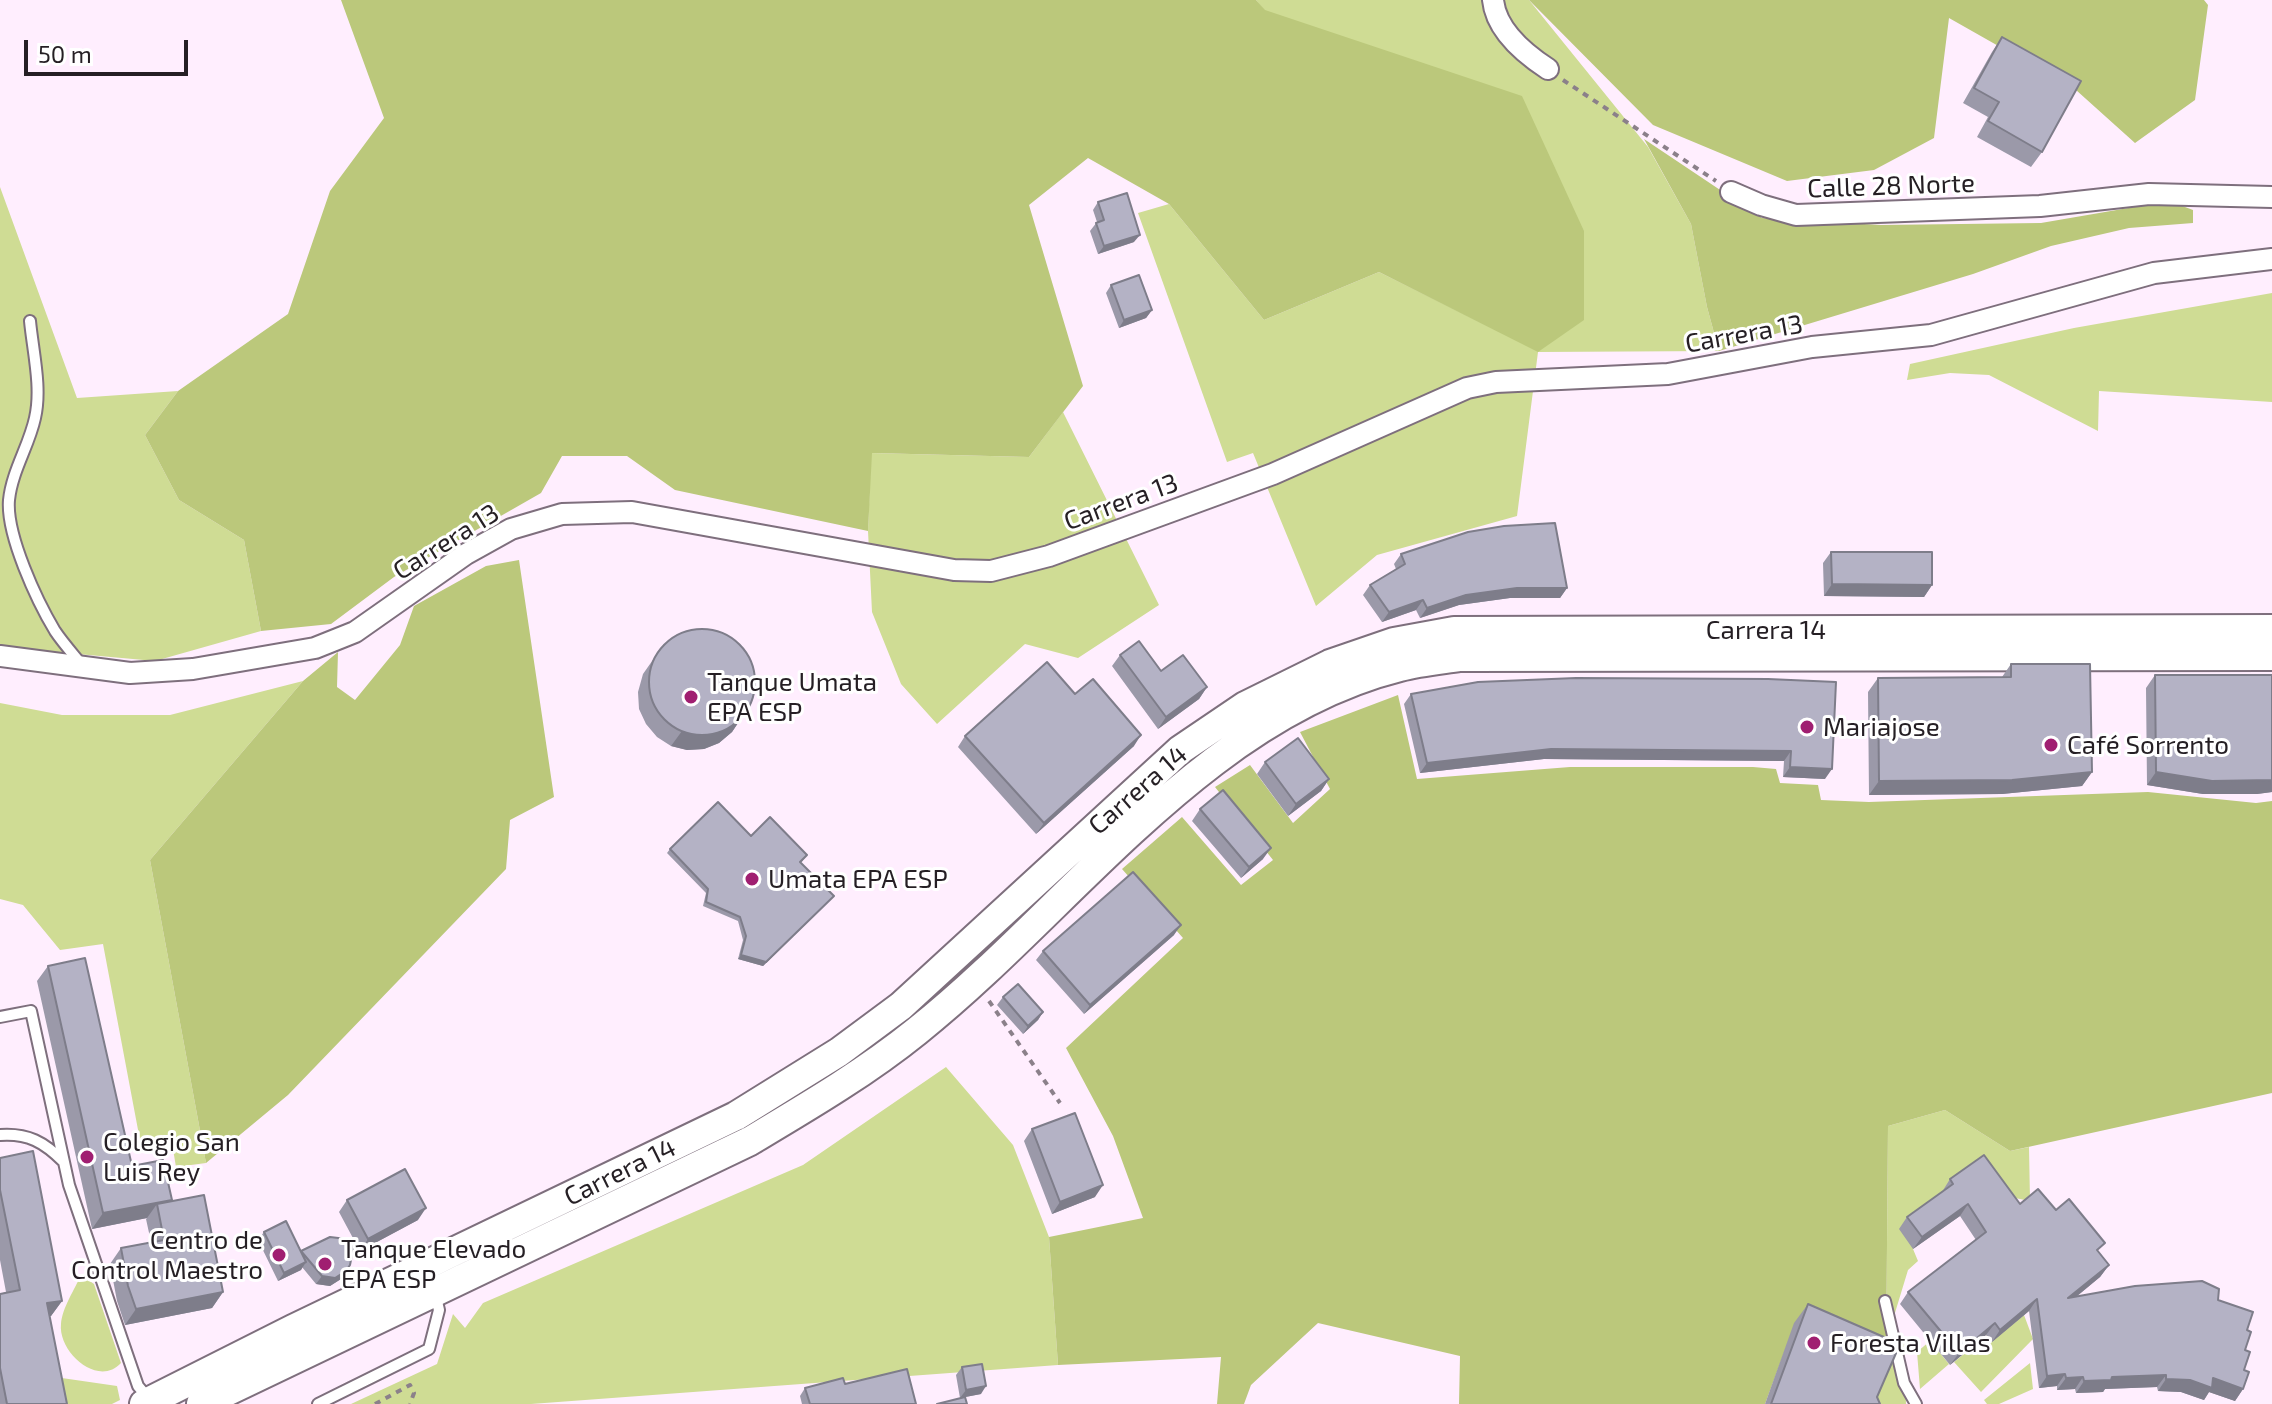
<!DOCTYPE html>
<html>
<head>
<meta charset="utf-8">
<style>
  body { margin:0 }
  #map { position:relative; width:2272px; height:1404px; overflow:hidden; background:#ffeefe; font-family:"Exo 2",sans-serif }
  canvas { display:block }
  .scale { position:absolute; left:24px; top:40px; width:164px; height:36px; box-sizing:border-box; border:4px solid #251f24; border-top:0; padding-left:10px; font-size:24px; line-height:28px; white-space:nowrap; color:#251f24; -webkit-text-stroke:6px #fff; paint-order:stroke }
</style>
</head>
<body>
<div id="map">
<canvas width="2272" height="1404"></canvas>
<div class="scale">50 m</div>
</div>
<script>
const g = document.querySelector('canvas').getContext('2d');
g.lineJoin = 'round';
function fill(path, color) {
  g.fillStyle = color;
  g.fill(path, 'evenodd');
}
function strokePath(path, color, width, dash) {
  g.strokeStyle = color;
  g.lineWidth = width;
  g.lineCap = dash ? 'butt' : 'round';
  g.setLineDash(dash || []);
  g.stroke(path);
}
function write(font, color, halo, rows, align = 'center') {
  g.font = font + ' "Exo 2",sans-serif';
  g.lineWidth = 6;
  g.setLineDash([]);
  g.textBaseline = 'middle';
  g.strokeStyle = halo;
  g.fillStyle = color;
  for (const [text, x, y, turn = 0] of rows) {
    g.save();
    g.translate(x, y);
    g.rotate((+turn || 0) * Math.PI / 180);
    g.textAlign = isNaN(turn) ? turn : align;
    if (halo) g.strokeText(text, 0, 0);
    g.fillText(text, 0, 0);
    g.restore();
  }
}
const green = new Path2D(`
  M1256,0h273l119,147 43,77 16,83 12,44 -181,1 -21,164 -140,39 -61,51 -63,-153 -26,9 -89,-249 31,-9 95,116 115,-48 159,79z
  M0,187l77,211 101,-7 -33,44 34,65 65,40 17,91 -106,30 -155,-14z
  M2272,293v109l-173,-11 -1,40 -109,-56 -39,-2 -43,7 3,-16 164,-36z
  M1063,412l96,193 -81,53 -53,-14 -88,80 -36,-40 -29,-72 -4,-81 3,-78 158,4z
  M303,681l-153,179 56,303 -30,4 -3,-18 -31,2 -39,-207 -43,6 -37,-45 -23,-6v-196l62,12h108z
  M946,1067l67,78 36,92 9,128 -527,39h-180l86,-40 16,-50 12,14 18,-25 320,-138z
  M1945,1110l65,41 19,-4 1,54 -35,-7 -50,2 -32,53 5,12 -10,9 -17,56 13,13 2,65h-37l17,-40 2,-238z
  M81,1275l13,9 27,79c-23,25 -63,-11 -60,-39 1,-16 14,-35 20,-49z
  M2024,1315l9,24 -52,53 -27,-30 33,-27 5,6z
  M1930,1341l19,23 -29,25 -3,-37z
  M2030,1363l3,26 -34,15h-12l-3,-4z
  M48,1376l69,10 3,14 -8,4h-59z`);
const forest = new Path2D(`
  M341,0h915l9,10 257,86 62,135v89l-46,32 -159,-80 -115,48 -95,-116 -81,-46 -59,47 54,181 -54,71 -157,-4 -4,78 -193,-41 -48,-34h-65l-21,37 -147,84 -63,47 -70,7 -17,-91 -65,-40 -34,-65 33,-44 110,-77 42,-123 54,-73z
  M1529,0h675l4,5 -13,95 -60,43 -59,-53 -127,-72 -15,120 -60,32 -87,11 -134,-56z
  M1644,139l118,79 119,7 160,-2 128,-22 24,9v13l-64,5 -78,18 -78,28 -254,77 -12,-44 -16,-83z
  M519,560l35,237 -44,23 -4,49 -218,226 -82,68 -56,-303 153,-179 35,-29 -1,35 18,13 45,-55 14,-39 72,-40z
  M1398,695l19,84 153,-12h183l23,2 4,14 38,2 3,15 48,2 279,-10 108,11 16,-2v292l-262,58 -65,-41 -57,16 -2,238 -91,-41 -30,81h-306l1,-48 -142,-33 -67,62 -7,19h-27l4,-47 -163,8 -9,-128 94,-19 -30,-82 -47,-88 117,-110 -61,-69 60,-52 59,68 32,-25 -58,-73 35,-22 43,58 37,-34 -30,-57z`);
const path = new Path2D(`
  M1563,80l153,101
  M989,1001l71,102
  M375,1404l35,-19 4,8 -4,11`);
const lane = new Path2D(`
  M30,321c3,31 12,67 5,97 -6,28 -23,53 -26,82 -3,35 28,101 46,131 8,12 18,23 27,34
  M0,1017l31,-6 38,174 69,201 11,13
  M0,1135c28,-2 44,7 64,27
  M1885,1301l19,82 12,21
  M318,1404l111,-55 10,-39 -4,-17`);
const street = new Path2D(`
  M1493,0c3,30 32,54 55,69
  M1731,192l30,13 35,10 244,-9 109,-12 123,3
  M0,656l130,17 63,-4 122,-21 40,-16 111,-78 45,-25 51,-15 70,-2 322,58 37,1 58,-15 224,-82 194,-86 29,-6 172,-8 144,-27 119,-12 223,-62 118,-14`);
const secondary = new Path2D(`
  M144,1404l149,-75 443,-213 103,-64 62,-46 279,-256 65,-44 85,-42 64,-22 60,-11 818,-2
  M201,1404l549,-263c57,-34 115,-68 167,-110 152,-121 286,-315 483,-364 19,-5 40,-7 60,-10l812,-1`);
const wall = new Path2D(`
  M2002,37l40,115 -11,15 -54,-30 11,-20 -25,-14 29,-51z
  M1098,202l36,40 -36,12 -8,-23 7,-9 -4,-12z
  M1111,285l41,25 -6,8 -27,10 -13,-35z
  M1831,552l101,33 -8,12 -100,-1 -1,-33z
  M1401,554l166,34 -7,10h-50l-51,7 -39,13 -4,-8 -34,12 -19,-27 7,-10 26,-16 -2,-5z
  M664,644l78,73 -10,15 -13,11 -15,6 -17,1 -16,-4 -14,-9 -11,-13 -7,-15 -1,-17 5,-18z
  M1120,655l41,16 46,16 -8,12 -41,30 -46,-63z
  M2011,664l81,108 -10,14 -80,8 -133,1 -1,-103 10,-14 124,-1z
  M2155,675h117v117l-15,2h-54l-56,-9 -1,-97z
  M1768,679l57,100 -42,-2 1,-16 -240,-2 -124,14 -16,-69 7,-10z
  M1075,694l59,52 -98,88 -78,-87 7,-11z
  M1265,762l64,17 -8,12 -33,25 -31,-42z
  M1200,809l63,50 -22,19 -49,-57z
  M751,836l56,19 -6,8 33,33 -71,70 -25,-7 5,-19 -5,-19 -35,-15 3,-13 -39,-40 3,-4z
  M1174,935l-90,79 -48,-54 7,-9z
  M48,966l84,200 39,35 52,91 -11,16 -87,17 -8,-24 -7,-37 11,-16 30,-6 -5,-23 1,-1 -55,11 -55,-248z
  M1003,997l40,15 -5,8 -15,14 -26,-29z
  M1032,1129l63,68 -43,17 -28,-73z
  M0,1158l62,143 -11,15h-2l18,88h-67v-110l6,-2 -6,-32z
  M1950,1179l70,25 36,6 43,43 10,12 -9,12 -24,20 142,3 29,30 -4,59 -8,12 -26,-9 -5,8 -23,-8 -23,-1 -1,-4 -52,2 -2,3 -27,1 -1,-4 -18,1v-4l-18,2 -10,-77 -37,31 -6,-7 -36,30 -50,-61 8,-12 68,-52 -16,-24 -47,33 -14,-20 8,-12 35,-25z
  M347,1200l71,20 -58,31 -5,-10 -14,38 -11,7 -14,-2 -14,-17 -1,3 -23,11 -20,-41 6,-8 37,19 53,-11 -15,-28z
  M1808,1304l69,93 3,7h-115l29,-81z
  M962,1367l19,27 -21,4 -4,-23z
  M845,1384l71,20h-114l-2,-8 5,-8z`);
const shadedWall = new Path2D(`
  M1140,235l-6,7 -36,12 6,-8z
  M1152,310l-6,8 -27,10 5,-8z
  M1832,584l100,1 -8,12 -100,-1z
  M1517,588h50l-7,10h-50l-51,7 -39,13 7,-10 39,-13z
  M1423,600l-7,10 -34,12 7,-10z
  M1207,687l-8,12 -41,30 8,-12z
  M742,717l-10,15 -13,11 -15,6 -17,1 -16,-4 11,-15z
  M1141,735l-7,11 -98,88 8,-11z
  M1551,749l240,2 -7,10 -240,-2 -124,14 7,-10z
  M1790,767l42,2 -7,10 -42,-2z
  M2092,772l-10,14 -80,8 -133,1 10,-14z
  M2156,772l116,8v12l-15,2h-54l-56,-9z
  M1329,779l-8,12 -33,25 8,-12z
  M1271,848l-8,11 -22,19 8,-11z
  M834,896l-71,70 -25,-7 3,-4z
  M1181,925l-7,10 -90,79 6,-9z
  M1043,1012l-5,8 -15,14 5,-8z
  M1103,1185l-8,12 -43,17 8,-12z
  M172,1200l-11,15 -4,-11 -10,14 -55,11 11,-16z
  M1968,1204l-8,12 -47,33 9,-12z
  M426,1208l-8,12 -58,31 8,-12z
  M306,1262l-5,8 -23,11 6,-8z
  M2109,1265l-9,12 -40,33 8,-12z
  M346,1271l-5,8 -11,7 -14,-2 6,-8z
  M223,1292l-11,16 -87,17 11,-16z
  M2037,1299l-8,12 -37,31 8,-12z
  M62,1301l-11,15 -15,3 11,-16z
  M1995,1323l-9,12 -36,30 9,-12z
  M2065,1374l-8,12 -18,2 8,-12z
  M2166,1375l-9,12 -52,2 -2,3 -27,1 8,-12 28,-4z
  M2083,1377l-8,12 -18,1 9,-12z
  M2213,1378l30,11 -8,12 -26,-9 -5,8 -23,-8 -23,-1 8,-12z
  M986,1386l-5,8 -21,4 6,-8z`);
const building = new Path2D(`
  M2002,37l79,44 -39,71 -54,-31 11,-19 -25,-14z
  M1127,193l13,42 -36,11 -8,-23 8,-3 -6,-18z
  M1139,275l13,35 -28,10 -13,-35z
  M1555,523l12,65h-50l-51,7 -39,13 -4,-8 -34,12 -19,-27 35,-21 -4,-10 67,-22 36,-6z
  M1831,552h101v33l-100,-1z
  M649 682a53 53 0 1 1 106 0a53 53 0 1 1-106 0Z
  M1139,641l22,30 22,-16 24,32 -41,30 -46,-62z
  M1047,662l28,32 18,-15 48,56 -97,88 -79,-87z
  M2011,664h79l2,108 -80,8 -133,1 -1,-103 133,-1z
  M2155,675h117v105l-60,1 -56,-9z
  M1576,678l192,1 68,3 -4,87 -42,-2 1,-16 -240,-2 -124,14 -16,-69 67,-12z
  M1298,738l31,41 -33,25 -31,-42z
  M1223,790l48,58 -22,19 -49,-58z
  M718,802l33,34 19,-19 37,38 -7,7 34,34 -68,66 -25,-7 5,-19 -6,-19 -34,-15 2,-13 -38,-40z
  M1133,872l48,53 -91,80 -47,-54z
  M85,958l47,208 31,-6 9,40 -69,13 -55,-247z
  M1018,984l25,28 -15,14 -25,-29z
  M1075,1113l28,72 -43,17 -28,-73z
  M33,1151l29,150 -15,2 20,101h-60l-7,-36v-74l20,-4 -20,-100v-32z
  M1984,1155l36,49 18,-15 18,21 13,-11 36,44 -8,7 12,15 -41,33 67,-12 67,-5 17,8 -1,11 35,12 -6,18 4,2 -6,18 5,2 -6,18 5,2 -6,17 -30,-11 -1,10 -22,-8 -24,-1v-4l-54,2 -1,3 -27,1 -1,-4 -17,1 -1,-4 -18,2 -10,-77 -37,31 -5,-7 -36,30 -51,-61 78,-60 -18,-28 -46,33 -15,-20 46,-33 -3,-5z
  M405,1169l21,39 -58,31 -21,-39z
  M204,1195l19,97 -87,17 -8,-23 -7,-38 43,-8 -7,-36z
  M286,1221l20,41 -22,11 -20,-41z
  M330,1237l25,3 -5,25 -4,6 -11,7 -13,-2 -21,-25z
  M1808,1304l92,40 -23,53 3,7h-109z
  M982,1364l4,22 -20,4 -4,-23z
  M907,1369l9,35h-106l-5,-16 38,-10 2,6z
  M965,1397l2,7h-30z`);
const markers = [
  [691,697,8,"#a01f71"],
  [1807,727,8,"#a01f71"],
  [2051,745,8,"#a01f71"],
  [752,879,8,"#a01f71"],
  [87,1157,8,"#a01f71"],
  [279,1255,8,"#a01f71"],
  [325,1264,8,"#a01f71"],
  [1814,1343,8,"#a01f71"]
];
const streetNames = [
  ["Calle 28 Norte",1891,186,-2],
  ["Carrera 13",1744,334,-10],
  ["Carrera 13",1121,502,-20],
  ["Carrera 13",446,542,-32],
  ["Carrera 14",1766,630],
  ["Carrera 14",1138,790,-41],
  ["Carrera 14",620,1172,-26]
];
const poiNames = [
  ["Tanque Umata",707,682],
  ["EPA ESP",707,712],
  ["Mariajose",1823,727],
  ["Café Sorrento",2067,745],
  ["Umata EPA ESP",768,879],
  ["Colegio San",103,1142],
  ["Luis Rey",103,1172],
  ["Centro de",263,1240,"right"],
  ["Control Maestro",263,1270,"right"],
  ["Tanque Elevado",341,1249],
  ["EPA ESP",341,1279],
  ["Foresta Villas",1830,1343]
];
fill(green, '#cfdc94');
fill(forest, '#bbc87b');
strokePath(lane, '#7e6f7d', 14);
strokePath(street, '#7e6f7d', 24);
strokePath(secondary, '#7e6f7d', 32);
strokePath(path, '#8b808a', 4, [6, 6]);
strokePath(lane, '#fff', 10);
strokePath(street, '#fff', 20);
strokePath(secondary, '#fff', 28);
fill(wall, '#9b99a9');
fill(shadedWall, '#7e7d8a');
fill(building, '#b4b2c5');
strokePath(building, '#7e7d8a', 2);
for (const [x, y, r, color] of markers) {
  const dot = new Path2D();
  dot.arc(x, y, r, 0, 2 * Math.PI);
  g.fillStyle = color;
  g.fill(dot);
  strokePath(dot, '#fff', 3);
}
write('26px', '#251f24', '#fff', streetNames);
write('26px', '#251f24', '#fff', poiNames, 'left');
</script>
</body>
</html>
